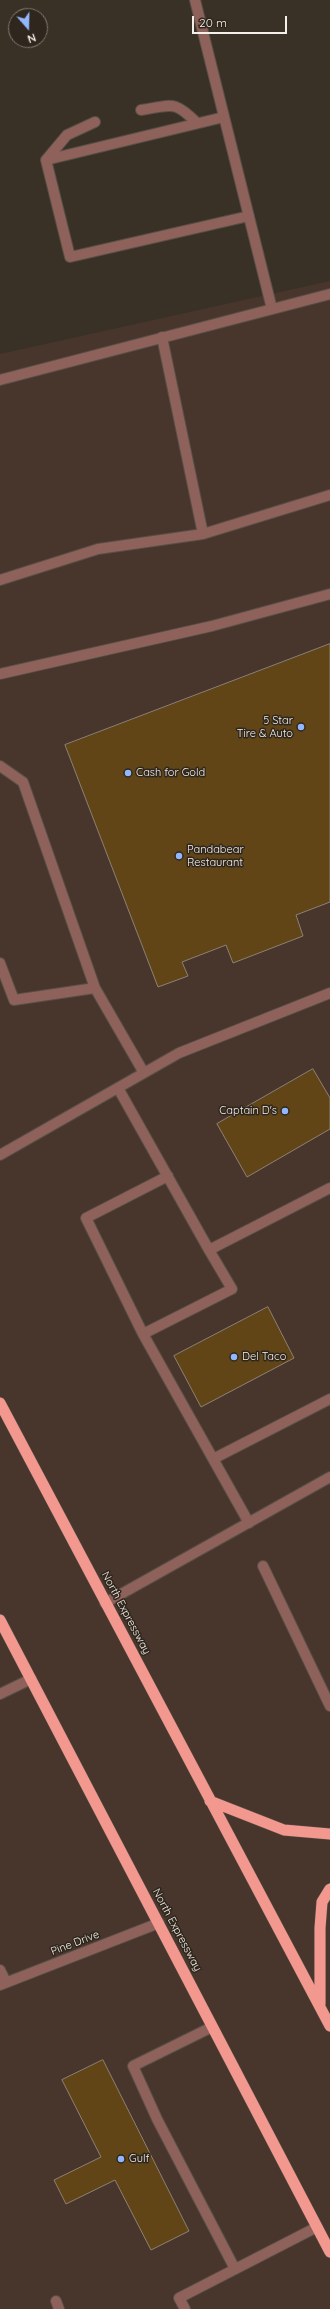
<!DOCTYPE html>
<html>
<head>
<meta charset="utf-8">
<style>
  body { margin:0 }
  #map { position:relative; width:330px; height:2309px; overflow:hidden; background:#393126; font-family:Quicksand,sans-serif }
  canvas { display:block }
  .north { position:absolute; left:8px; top:8px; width:40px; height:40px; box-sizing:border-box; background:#2f271d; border:1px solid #7e776e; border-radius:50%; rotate:160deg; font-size:11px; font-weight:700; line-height:16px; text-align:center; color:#f4efe8 }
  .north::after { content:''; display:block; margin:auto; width:14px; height:18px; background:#92b7fd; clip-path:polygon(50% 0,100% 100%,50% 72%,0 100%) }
  .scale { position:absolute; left:192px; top:16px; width:95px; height:18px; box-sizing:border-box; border:2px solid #f4efe8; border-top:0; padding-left:5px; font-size:12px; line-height:14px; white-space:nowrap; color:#f4efe8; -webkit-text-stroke:3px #2f271d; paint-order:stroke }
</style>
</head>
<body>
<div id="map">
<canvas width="330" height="2309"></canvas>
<div class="north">N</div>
<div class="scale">20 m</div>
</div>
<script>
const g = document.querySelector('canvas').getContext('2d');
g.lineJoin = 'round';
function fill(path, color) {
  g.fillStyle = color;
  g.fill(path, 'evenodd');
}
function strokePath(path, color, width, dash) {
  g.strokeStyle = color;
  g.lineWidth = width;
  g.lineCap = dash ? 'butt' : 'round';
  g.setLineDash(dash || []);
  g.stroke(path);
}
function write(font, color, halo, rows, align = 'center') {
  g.font = font + ' Quicksand,sans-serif';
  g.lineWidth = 3;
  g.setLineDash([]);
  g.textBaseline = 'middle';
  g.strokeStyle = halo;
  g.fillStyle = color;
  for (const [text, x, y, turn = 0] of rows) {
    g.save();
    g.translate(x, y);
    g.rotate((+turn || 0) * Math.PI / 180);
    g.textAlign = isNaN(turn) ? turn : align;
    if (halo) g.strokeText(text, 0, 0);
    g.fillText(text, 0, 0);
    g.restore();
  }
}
const commercial = new Path2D(`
  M330,281v2028h-330v-1955z`);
const building = new Path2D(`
  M330,644v258l-34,13 7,21 -70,27 -7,-18 -44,17 6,14 -30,11 -93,-242z
  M313,1069l17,29v31l-83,48 -30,-53z
  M268,1307l26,51 -93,49 -27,-51z
  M103,2060l86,171 -38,19 -36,-70 -49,24 -12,-24 47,-23 -39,-77z`);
const service = new Path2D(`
  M195,0l77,309
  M141,110c32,-5 33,-10 56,13
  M224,117l-178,43 24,97 179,-41
  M46,160l21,-25 28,-13
  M162,337l41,197 127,-39
  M0,580l98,-31 105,-15
  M0,674l212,-48 118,-32
  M0,766l23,16 72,206 49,85
  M0,963l14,37 81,-12
  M118,1088l91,162 121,-62
  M0,1155l179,-102 151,-60
  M209,1250l23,39 -89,45 106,189
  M143,1334l-57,-116 82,-42
  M213,1459l117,-60
  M263,1566l67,140
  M105,1603l225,-126
  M0,1694l31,-15
  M0,1970l6,12
  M212,2027l-79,39 24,53 78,150
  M56,2301l3,8
  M185,2309l-6,-11 138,-71`);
const minor = new Path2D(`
  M0,380l330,-86
  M0,1985l159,-62`);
const trunk = new Path2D(`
  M0,1403l330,623
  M0,1620l330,632
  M210,1801l74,29 46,4
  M320,2004v-76l2,-26 8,-13`);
const markers = [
  [301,727,4,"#92b7fd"],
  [128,773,4,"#92b7fd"],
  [179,856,4,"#92b7fd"],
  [285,1111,4,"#92b7fd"],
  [234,1357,4,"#92b7fd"],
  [121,2159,4,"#92b7fd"]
];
const poiNames = [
  ["5 Star",293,721,"right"],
  ["Tire & Auto",293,734,"right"],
  ["Cash for Gold",136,773],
  ["Pandabear",187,850],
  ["Restaurant",187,863],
  ["Captain D's",277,1111,"right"],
  ["Del Taco",242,1357],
  ["Gulf",129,2159]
];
const streetNames = [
  ["North Expressway",126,1613,62],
  ["North Expressway",177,1930,62],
  ["Pine Drive",75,1943,-21]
];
fill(commercial, '#48362d');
fill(building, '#614516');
strokePath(building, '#8b8174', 1);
strokePath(service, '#574f45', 12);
strokePath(minor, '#574f45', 12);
strokePath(trunk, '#574f45', 12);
strokePath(service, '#8e615b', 10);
strokePath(minor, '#8e615b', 10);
strokePath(trunk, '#f2988e', 11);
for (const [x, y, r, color] of markers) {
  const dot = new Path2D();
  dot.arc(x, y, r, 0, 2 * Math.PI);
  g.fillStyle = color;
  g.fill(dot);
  strokePath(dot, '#2f271d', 1.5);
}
write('11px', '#f4efe8', '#2f271d', poiNames, 'left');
write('11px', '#f4efe8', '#2f271d', streetNames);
</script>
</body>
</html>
